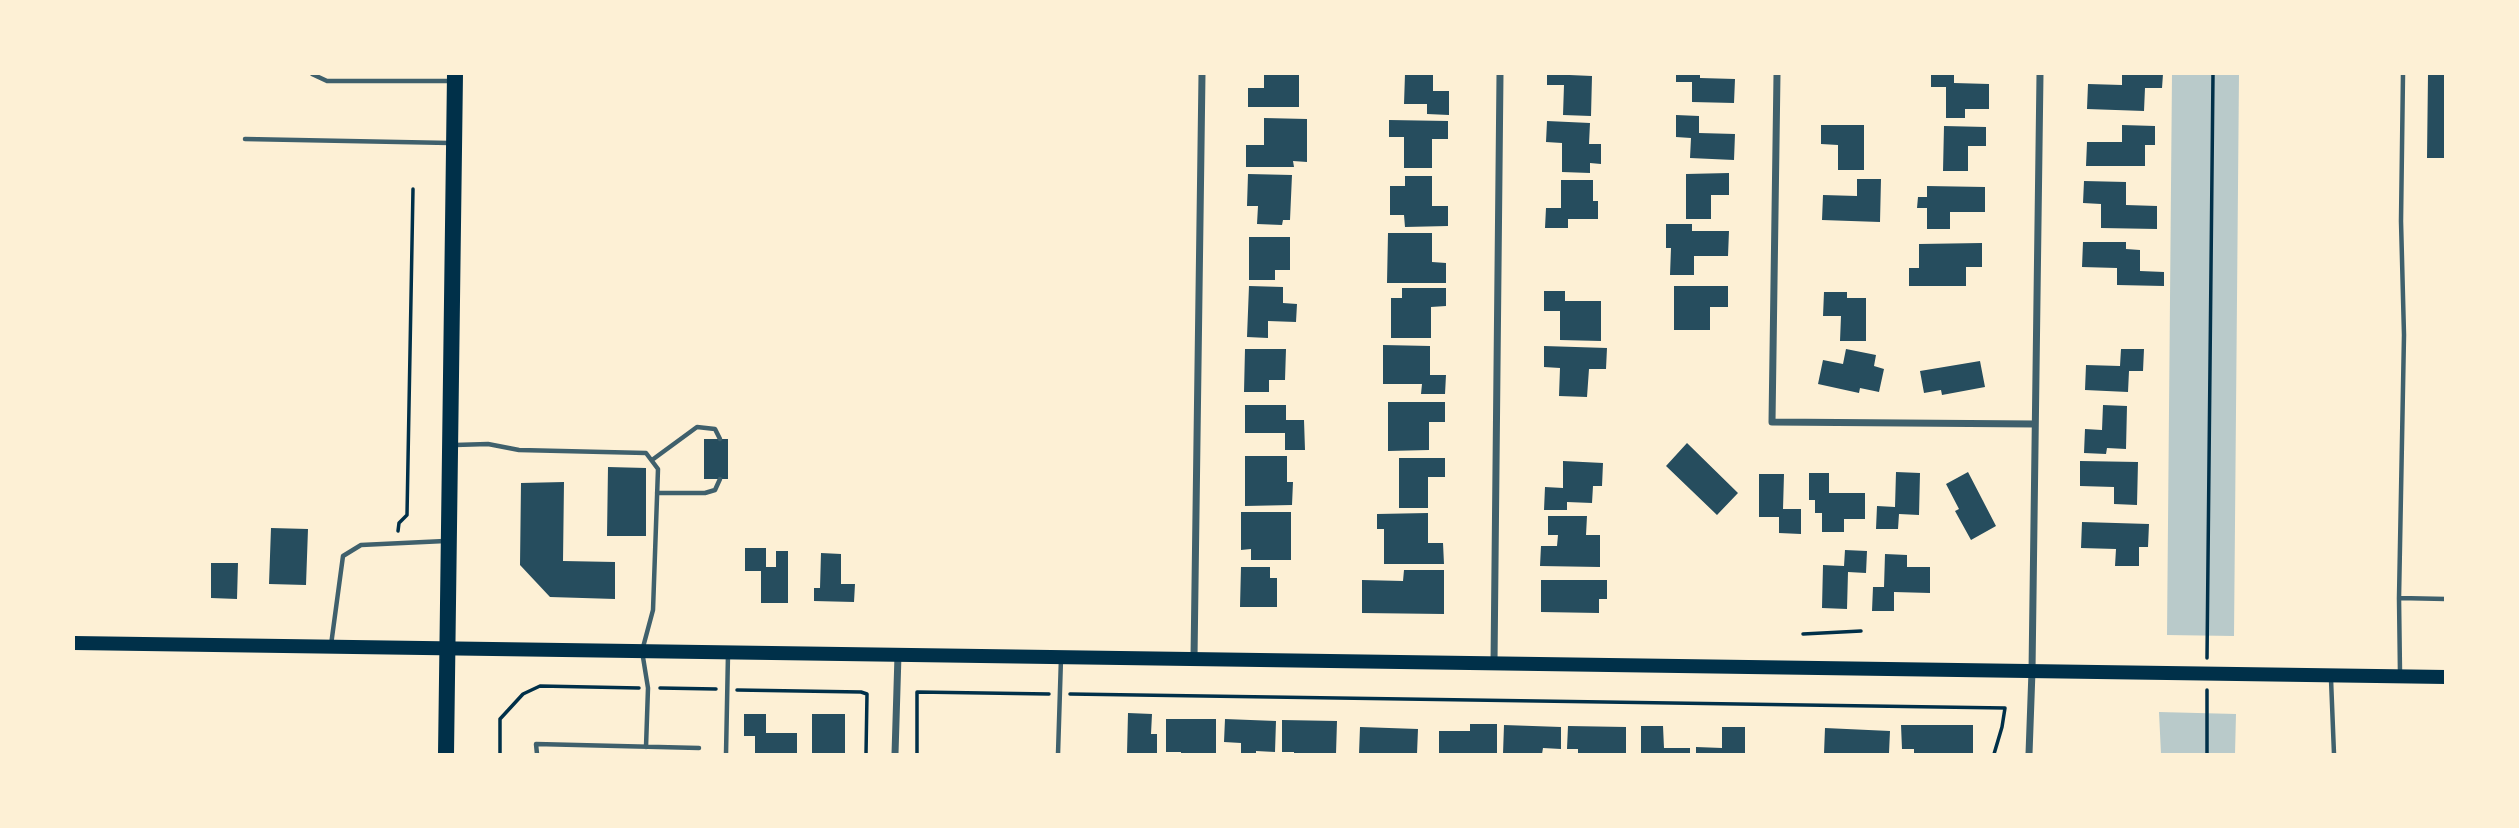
<!DOCTYPE html>
<html>
<head>
<meta charset="utf-8">
<style>
  body { margin:0 }
  #map { position:relative; width:2519px; height:828px; overflow:hidden; background:#fdf0d5; font-family:"PT Sans",sans-serif }
  canvas { display:block }
  .frame { position:absolute; inset:0; border:75px solid #fdf0d5; pointer-events:none }
</style>
</head>
<body>
<div id="map">
<canvas width="2519" height="828"></canvas>
<div class="frame"></div>
</div>
<script>
const g = document.querySelector('canvas').getContext('2d');
g.lineJoin = 'round';
function fill(path, color) {
  g.fillStyle = color;
  g.fill(path, 'evenodd');
}
function strokePath(path, color, width, dash) {
  g.strokeStyle = color;
  g.lineWidth = width;
  g.lineCap = dash ? 'butt' : 'round';
  g.setLineDash(dash || []);
  g.stroke(path);
}
const green = new Path2D(`
  M2172,74h67l-5,562 -67,-1z
  M2159,712l77,2 -1,40h-74z`);
const building = new Path2D(`
  M1264,74h35v33h-51v-19h16z
  M1405,74h28v17h16v24l-22,-1v-10h-23z
  M1547,74l45,2 -1,40 -28,-1 1,-30h-17z
  M1676,74h24v4l35,1 -1,24 -42,-1v-20h-16z
  M1931,74h23v9l35,1v25h-24v9h-19v-31h-15z
  M2122,74h41l-1,14h-17l-1,23 -57,-2 1,-25 34,1z
  M2428,74h18v84h-19z
  M1676,115l23,1v17l36,1 -1,26 -44,-2 1,-20 -15,-1z
  M1264,118l43,1v43l-14,-1 1,6h-48v-22h18z
  M1389,120l59,1v18h-16v29h-28v-31h-15z
  M1547,121l43,2 -1,21h12v20l-11,-1v10l-28,-1v-29l-16,-1z
  M1821,125h43v45h-26v-25l-17,-1z
  M2122,125l33,1v19h-10v21h-59l1,-24h35z
  M1944,126l42,1v19h-18v25h-25z
  M1729,173v22h-18v24h-25v-45z
  M1248,174l44,1 -2,45h-7l-1,5 -25,-1 1,-18h-11z
  M1405,176h27v30h16v20l-43,1 -1,-12h-14v-29h15z
  M1857,179h24l-1,43 -58,-2 1,-25 34,1z
  M1561,180h32v21h5v18h-30v9h-23l1,-20h15z
  M2084,181l42,1v23l31,1v23l-56,-1v-24l-18,-1z
  M1927,186l58,1v25h-35v17h-23v-21h-10l1,-11h9z
  M1666,224h26v7h37l-1,25h-34v19h-24l1,-27h-5z
  M1388,233h44v29l14,1v20h-59z
  M1249,237h41v33h-15v10h-26z
  M2083,242h43v7l14,1v21l24,1v14l-47,-1v-17l-35,-1z
  M1982,243v24h-16v19h-57v-18h10v-24z
  M1249,286l34,1v16l14,1 -1,18 -28,-1v17l-21,-1z
  M1674,286h54v21h-18v23h-36z
  M1402,288h44v18l-15,1v31h-40v-40h11z
  M1544,291h21v10h36v40l-41,-1v-29h-16z
  M1824,292h23v6h19v43h-26l1,-25h-18z
  M1383,345l47,1v29h16l-1,19h-24l1,-10h-39z
  M1544,346l63,2 -1,21h-17l-2,28 -28,-1 1,-28 -16,-1z
  M1245,349h41l-1,31h-16v12h-25z
  M1846,349l30,6 -2,11 10,3 -5,23 -19,-4 -1,5 -41,-9 5,-24 20,4z
  M2121,349h23l-1,22h-14l-1,21 -43,-2 1,-25 34,1z
  M1980,361l5,26 -43,8 -1,-5 -17,3 -4,-22z
  M1388,402h57v20h-16v28l-41,1z
  M1245,405h41v15h18l1,30h-20v-17h-40z
  M2103,405l24,1 -1,43 -19,-1 -1,6 -22,-1 1,-24 17,1z
  M704,439h24v40h-24z
  M1687,443l51,50 -21,22 -51,-49z
  M1245,456h42v26h6l-1,23 -47,1z
  M1399,458h46v19h-17v31h-29z
  M1563,461l40,2 -1,23h-9l-1,17 -25,-1v8h-23l1,-23 18,1z
  M2080,461l58,1 -1,43 -23,-1v-17l-34,-1z
  M608,467l38,1v68h-39z
  M1896,472l24,1 -1,42 -20,-1 -1,15h-22l1,-23 18,1z
  M1968,472l28,54 -25,14 -16,-29 4,-2 -13,-25z
  M1809,473h20v20h36v26h-21v13h-22v-19h-7v-13h-6z
  M1759,474h25l-1,35h18v25l-22,-1v-16h-20z
  M564,482l-1,79 52,1v37l-65,-2 -30,-32 1,-82z
  M1241,512h50v48h-40v-11l-10,1z
  M1428,513v30h15l1,21h-60v-35h-7v-15z
  M1548,516h39l-1,19h14v32l-60,-1 1,-20h16l1,-11h-10z
  M2082,522l67,2 -1,23h-9v19h-24l1,-17 -35,-1z
  M271,528l37,1 -2,56 -37,-1z
  M745,548h21v19h10v-16h12v52h-27v-32h-16z
  M1845,550l22,1 -1,22 -18,-1 -1,37 -25,-1 1,-43 21,1z
  M821,553l20,1v30h14l-1,18 -40,-1v-13h6z
  M1885,554l22,1v12h23v26l-36,-1v19h-22l1,-24h11z
  M211,563h27l-1,36 -26,-1z
  M1241,567h29v11h7v29h-37z
  M1404,570h40v44l-82,-1v-33l41,1z
  M1541,580h66v19h-8v14l-58,-1z
  M1128,713l24,1 -1,20h6v20h-30z
  M744,714h22v19h31v21h-42v-18h-11z
  M812,714h33v40h-33z
  M1166,719h50v35h-35v-2h-15z
  M1225,719l51,2 -1,31 -19,-1v3h-15v-11l-17,-1z
  M1282,720l55,1 -1,33h-42v-2h-12z
  M1470,724h27v30h-58v-23h31z
  M1504,725l57,2v22l-18,-1 -1,6h-39z
  M1901,725h72v29h-59v-5h-12z
  M1568,726l58,1v27h-48v-5h-11z
  M1641,726h22l1,22h26v6h-49z
  M1360,727l58,2 -1,25h-58z
  M1722,727h23v27h-49v-7l26,1z
  M1825,728l65,3 -1,22 -65,1z`);
const path = new Path2D(`
  M398,531l1,-8 8,-8 6,-326
  M1803,634l58,-3
  M2207,658l6,-584
  M660,688l56,1
  M737,690l124,2 6,2 -1,60
  M1070,694l935,14 -3,19 -8,27
  M500,754v-35l23,-25 17,-8 99,2
  M917,754v-62l132,2
  M2207,754v-64`);
const service = new Path2D(`
  M312,74l15,7h124
  M245,139l205,4
  M455,445l33,-1 31,6 127,3 12,16 -5,141 -11,41 6,37 -2,59
  M652,460l45,-33 18,2 5,10
  M657,493h48l10,-3 5,-11
  M2399,598l5,-263 -3,-114 2,-147
  M331,645l12,-89 18,-11 84,-4
  M2400,673l-1,-75 47,1
  M2331,679l3,75
  M537,754l-1,-10 163,4
  M726,754l2,-100
  M1058,754l3,-96`);
const minor = new Path2D(`
  M1777,74l-5,348 263,2
  M1194,658l8,-584
  M1494,663l6,-589
  M895,754l3,-99
  M2029,754l3,-83 8,-597`);
const secondary = new Path2D(`
  M74,643l2372,34`);
const primary = new Path2D(`
  M446,754l9,-680`);
fill(green, '#b9caca');
fill(building, '#264d5e');
strokePath(path, '#003049', 3.5);
strokePath(service, '#3f606c', 4.5);
strokePath(minor, '#3f606c', 7);
strokePath(secondary, '#003049', 14);
strokePath(primary, '#003049', 16);
</script>
</body>
</html>
